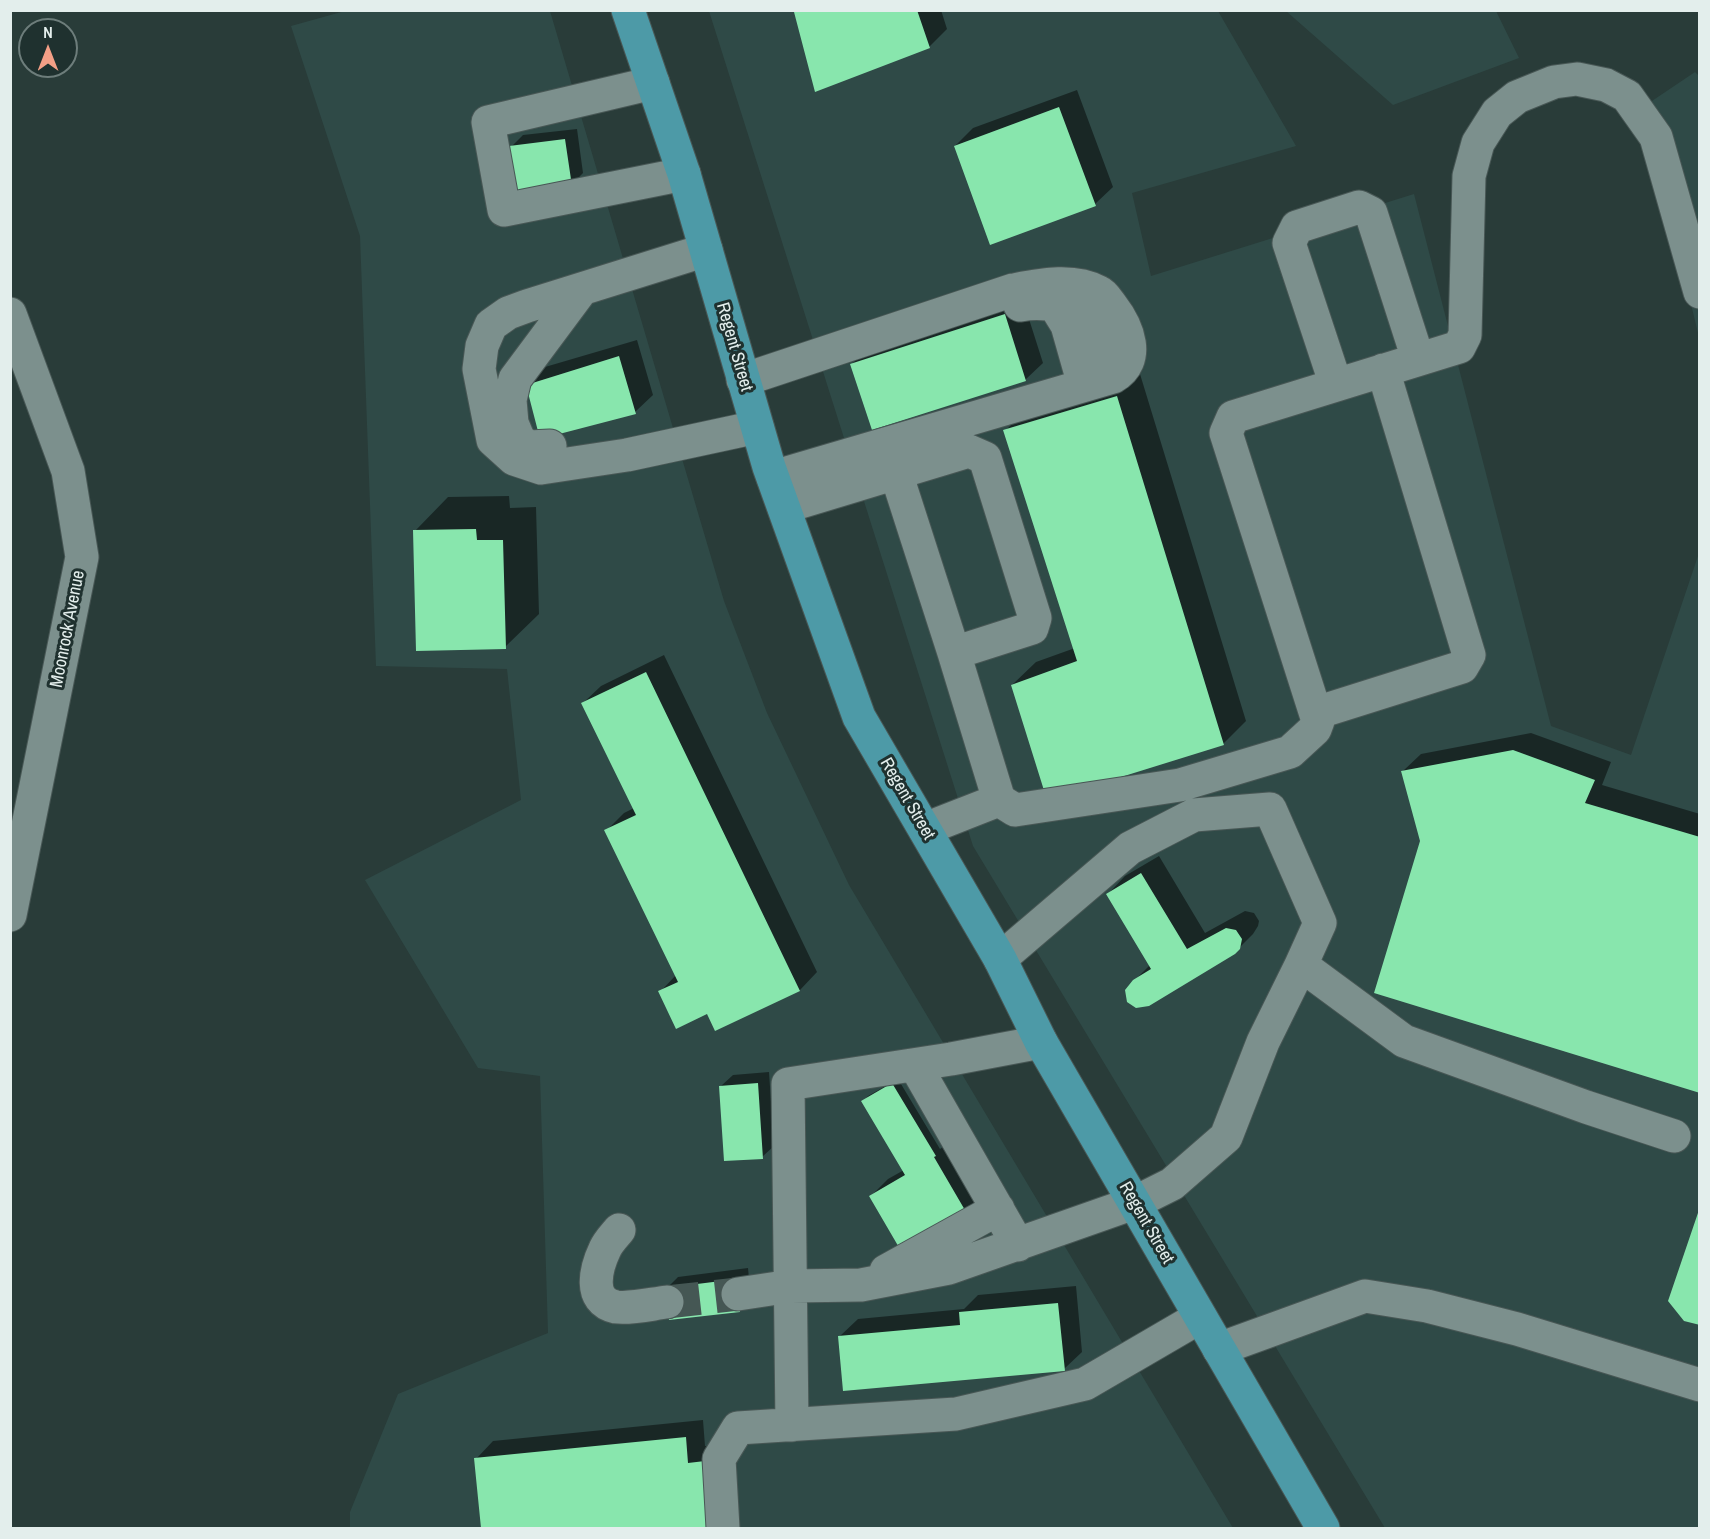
<!DOCTYPE html>
<html>
<head>
<meta charset="utf-8">
<style>
  body { margin:0 }
  #map { position:relative; width:1710px; height:1539px; overflow:hidden; background:#293c39; font-family:"Archivo Narrow",sans-serif }
  canvas { display:block }
  .frame { position:absolute; inset:0; border:12px solid #e3eeec; pointer-events:none }
  .north { position:absolute; left:18px; top:18px; width:60px; height:60px; box-sizing:border-box; background:#1f312f; border:2px solid #6d7d7b; border-radius:50%; rotate:0deg; font-size:16px; font-weight:700; line-height:24px; text-align:center; color:#e3eeec }
  .north::after { content:''; display:block; margin:auto; width:21px; height:27px; background:#f39f86; clip-path:polygon(50% 0,100% 100%,50% 72%,0 100%) }
</style>
</head>
<body>
<div id="map">
<canvas width="1710" height="1539"></canvas>
<div class="frame"></div>
<div class="north">N</div>
</div>
<script>
const g = document.querySelector('canvas').getContext('2d');
g.lineJoin = 'round';
function fill(path, color) {
  g.fillStyle = color;
  g.fill(path, 'evenodd');
}
function strokePath(path, color, width, dash) {
  g.strokeStyle = color;
  g.lineWidth = width;
  g.lineCap = dash ? 'butt' : 'round';
  g.setLineDash(dash || []);
  g.stroke(path);
}
function write(font, color, halo, rows, align = 'center') {
  g.font = font + ' "Archivo Narrow",sans-serif';
  g.lineWidth = 6;
  g.setLineDash([]);
  g.textBaseline = 'middle';
  g.strokeStyle = halo;
  g.fillStyle = color;
  for (const [text, x, y, turn = 0] of rows) {
    g.save();
    g.translate(x, y);
    g.rotate((+turn || 0) * Math.PI / 180);
    g.textAlign = isNaN(turn) ? turn : align;
    if (halo) g.strokeText(text, 0, 0);
    g.fillText(text, 0, 0);
    g.restore();
  }
}
const built = new Path2D(`
  M345,11h205l174,590 43,112 82,172 384,643h-883v-16l48,-118 150,-61 -8,-257 -62,-8 -113,-188 156,-80 -14,-131 -131,-3 -16,-430 -69,-210z
  M709,11h509l78,135 -164,47 19,83 263,-82 137,532 80,29 68,-202v975h-314l-412,-682z
  M1286,11h210l23,47 -126,47z
  M1695,72l4,4v261l-56,-230z`);
const shadow = new Path2D(`
  M798,10h143l6,19 -18,18z
  M1077,90l36,97 -18,17 -140,-58 18,-18z
  M577,129l6,44 -12,12 -60,-38 12,-12z
  M1022,297l21,66 -18,17 -173,-16 18,-18z
  M637,340l16,55 -18,17 -107,-27 17,-18z
  M1140,374l106,347 -23,23 -211,-59 24,-23 39,-14 -70,-217 23,-23z
  M509,496l1,12 26,-1 3,107 -34,33 -90,-116 33,-34z
  M664,655l153,317 -17,18 -84,39 -9,-17 -47,-20 16,-17 -70,-144 18,-18 10,-5 -51,-105 18,-17z
  M1531,733l80,29 -9,23 98,29v278l-279,-251 -18,-70 18,-17z
  M1159,856l46,77 40,-22 9,2 5,8 -1,5 -5,8 -18,18 -101,29 16,-16 -42,-71 17,-18z
  M769,1072l5,74 -12,11 -41,-71 12,-11z
  M898,1079l42,70 12,-8 34,57 -18,18 -97,-20 17,-17 16,-9 -41,-68 5,-6z
  M748,1268l3,31 -11,12 -73,-23 11,-11z
  M1076,1286l6,66 -18,17 -224,-33 18,-17 106,-10 14,-14z
  M703,1420l2,26 17,-1 5,83h-244l-7,-69 17,-18z`);
const building = new Path2D(`
  M798,10h119l13,38 -115,44 -21,-80z
  M1059,107l37,99 -106,39 -36,-99z
  M565,139l7,47 -56,7 -7,-47z
  M1005,314l21,67 -154,49 -22,-66z
  M619,356l17,58 -96,25 -14,-54z
  M1117,396l107,349 -177,55 -36,-115 66,-24 -74,-231z
  M476,529l1,11h26l3,109 -90,2 -3,-121z
  M646,672l154,319 -85,40 -8,-17 -31,15 -18,-38 20,-9 -74,-152 32,-15 -55,-112z
  M1513,750l82,30 -10,23 115,34v256l-326,-100 46,-152 -19,-70z
  M1141,873l46,76 39,-21 10,2 6,9 -2,10 -5,5 -86,52 -13,2 -9,-6 -2,-12 8,-10 18,-11 -45,-75z
  M758,1083l5,76 -39,2 -5,-75z
  M892,1083l44,73 -2,1 35,60 -65,39 -35,-60 36,-21 -44,-74z
  M1700,1207v118l-16,-4 -16,-20z
  M737,1279l3,33 -71,8 -4,-32z
  M1058,1303l7,68 -222,20 -5,-55 122,-11 -1,-13z
  M686,1437l2,26 17,-2 7,67h-231l-7,-70z`);
const minorTunnel = new Path2D(`
  M667,1302l71,-8`);
const minor = new Path2D(`
  M653,83l-165,39 16,88 180,-36
  M706,250l-179,56 -19,7 -17,12 -9,21 -3,23 14,71 21,19 27,9 86,-13 130,-28
  M1054,304l13,21 17,60
  M1020,305c20,-4 61,0 74,19 7,11 14,39 19,53
  M10,314l58,157 14,86 -72,358
  M743,380l270,-90c27,-5 60,-12 86,2 5,2 9,9 12,13 17,22 31,55 2,72l-340,100
  M1336,385l-47,-142 8,-16 62,-20 12,6 47,146
  M550,446l-21,1 -10,-7 -7,-17 -2,-23 5,-21 67,-90
  M784,507l185,-56 16,7 50,160 -3,10 -78,25 -58,-180
  M954,653l45,147
  M1316,713l146,-46 7,-12 -86,-285
  M925,829l74,-29 16,10 165,-25 110,-33 25,-23 3,-8 -92,-288 7,-16 226,-70 6,-12 4,-159 9,-33 19,-30 20,-16 37,-15 23,-3 29,6 21,11 29,41 44,155
  M1000,959l130,-111 64,-33 76,-6 50,114 -19,42 103,76 182,66 88,29
  M915,1065l103,180
  M619,1230c-5,6 -11,12 -14,19 -9,19 -18,52 11,58 15,2 35,-3 51,-5
  M886,1271l112,-62
  M738,1294l53,-8 70,-1 88,-17 185,-65 38,-19 54,-47 37,-95 38,-77
  M1219,1349l146,-53 62,10 90,23 183,56
  M792,1425l-4,-341 163,-25 90,-17
  M723,1528l-4,-69 19,-31 218,-14 129,-30 115,-67`);
const major = new Path2D(`
  M628,10l56,164 85,293 90,250 141,242 41,83 282,486`);
const streetNames = [
  ["Regent Street",734,347,74],
  ["Moonrock Avenue",68,629,-79],
  ["Regent Street",907,799,60],
  ["Regent Street",1146,1223,60]
];
fill(built, '#2f4a47');
fill(shadow, '#0007');
fill(building, '#88e6ad');
strokePath(minorTunnel, '#455754', 33, [33, 16]);
strokePath(minor, '#485755', 35);
strokePath(major, '#485755', 35);
strokePath(minor, '#7c908d', 33);
strokePath(major, '#4d9aa7', 33);
write('18px', '#e3eeec', '#1f312f', streetNames);
</script>
</body>
</html>
